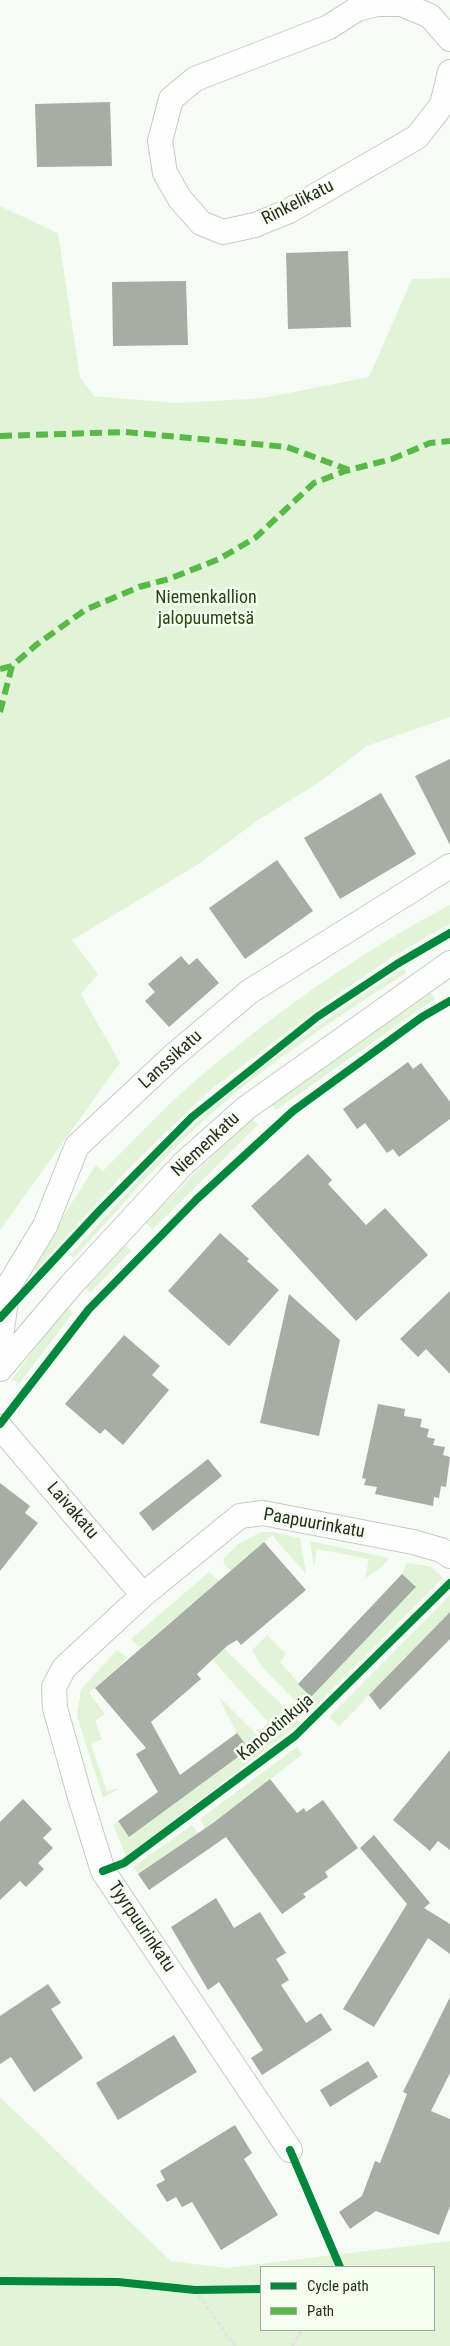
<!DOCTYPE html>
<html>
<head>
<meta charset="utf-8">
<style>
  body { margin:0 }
  #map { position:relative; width:450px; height:2346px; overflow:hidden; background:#f7fbf5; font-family:"Roboto Condensed",sans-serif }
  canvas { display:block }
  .legend { position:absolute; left:260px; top:2266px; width:175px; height:65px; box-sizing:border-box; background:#f6fef2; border:1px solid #a3aa9f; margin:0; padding:6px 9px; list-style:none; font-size:15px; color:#262d22 }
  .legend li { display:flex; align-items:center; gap:10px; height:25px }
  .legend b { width:25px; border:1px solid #a3aa9f }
</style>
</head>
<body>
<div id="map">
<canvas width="450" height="2346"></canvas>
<ul class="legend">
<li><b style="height:6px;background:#00873e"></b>Cycle path</li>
<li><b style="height:6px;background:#58b947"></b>Path</li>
</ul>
</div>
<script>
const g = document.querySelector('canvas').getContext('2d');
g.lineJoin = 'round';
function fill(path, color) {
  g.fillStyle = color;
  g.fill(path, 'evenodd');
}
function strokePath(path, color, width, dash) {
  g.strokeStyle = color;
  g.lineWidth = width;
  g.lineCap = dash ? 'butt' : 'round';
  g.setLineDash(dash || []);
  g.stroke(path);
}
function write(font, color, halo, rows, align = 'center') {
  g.font = font + ' "Roboto Condensed",sans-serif';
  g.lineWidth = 5;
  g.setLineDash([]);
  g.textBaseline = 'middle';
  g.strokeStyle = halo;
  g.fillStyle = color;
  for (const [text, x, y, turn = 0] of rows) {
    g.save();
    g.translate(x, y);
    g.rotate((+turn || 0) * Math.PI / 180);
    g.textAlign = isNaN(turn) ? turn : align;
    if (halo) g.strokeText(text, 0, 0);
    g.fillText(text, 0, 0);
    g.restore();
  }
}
const green = new Path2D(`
  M0,206l58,27 22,144 14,19 84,7 85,-5 106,-21 43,-98 38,-1v439l-83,29 -49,37 -61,38 -60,44 -125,75 26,34 -17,20 39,69 -120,167z
  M450,905v19l-58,33 -65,45 -119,90 -74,71 -103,112 -3,-4 68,-106 7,6c28,-28 56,-58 86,-85 79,-68 169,-133 261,-181z
  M404,968l2,5c-82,52 -163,107 -232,176 -35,35 -67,73 -100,109l-4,-3c34,-36 66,-74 101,-109 71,-68 150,-125 233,-178z
  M431,993l4,6 -159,111 -5,-7z
  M251,1117l7,8 -105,104 -8,-6z
  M125,1245l6,6 -41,42 -6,-6z
  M67,1306l6,7 -54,71 -7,-5z
  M261,1532h11l28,6 6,36 -34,-39 -41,36 -6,-5 -2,-7 15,-15z
  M310,1541l79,17 -7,9 -17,11 4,-19 -52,-10 -3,18z
  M407,1563l23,3 13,12 -135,136 -46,-47 -10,-17 15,-15 19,19 -6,8 31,35 50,-52 -14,-14 5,-5 14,13 50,-51 -14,-14z
  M209,1572l10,9 -23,40 104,102 -174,133 -13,-31 5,-4 11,15 120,-86 -12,-17 -19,-37 39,39 11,-13 -93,-104 -35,30 -9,-9z
  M450,1595v17l-111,114 -10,-9z
  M117,1650l11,8 -39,35 16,21 -10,7 7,18 -11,6 16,46 13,-3 -17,10 -26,-82 4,-27z
  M297,1747l5,8 -97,74 -5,-10z
  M192,1825l6,8 -60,41 -5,-7z
  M0,2097l171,164 55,7 224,-27v105h-450zM434,2267v63h-173v-63z`);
const building = new Path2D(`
  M110,102l2,64 -75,1 -2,-63z
  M348,251l3,76 -63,2 -2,-76z
  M186,281l2,64 -75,1 -1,-64z
  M450,759v86l-35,-69z
  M381,793l35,61 -76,45 -36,-61z
  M277,860l36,51 -68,48 -36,-51z
  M181,956l8,9 8,-7 22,25 -50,44 -24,-26 10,-9 -7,-8z
  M408,1062l5,7 8,-6 29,39v17l-51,38 -6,-8 -6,4 -22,-30 -8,6 -14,-20z
  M308,1154l24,26 -4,4 38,41 19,-17 43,47 -72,66 -105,-115z
  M220,1233l29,26 -2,2 32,29 -50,56 -61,-55z
  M450,1291v83l-24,-25 -8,8 -18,-18z
  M289,1294l51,46 -21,96 -59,-13z
  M124,1335l36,31 -8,9 17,15 -46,55 -18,-16 -5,5 -35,-30z
  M378,1404l27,5 -1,7 18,3 -2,8 9,2 -2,8 8,2 -2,6 12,2 -2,8 7,2 -4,30 -5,-1 -2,12 -5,-1 -1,9 -58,-12 2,-7 -13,-2 2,-6 -4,-1z
  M208,1459l14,17 -69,55 -14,-18z
  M0,1483l30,23 -5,7 13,10 -38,48z
  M264,1542l42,48 -65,55 -4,-5 -10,6 -30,28 4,5 -50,43 29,53 57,-42 12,16 -120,88 -11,-16 40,-29 -22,-38 10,-6 -51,-60z
  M402,1574l14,13 -105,110 -13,-13z
  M450,1612v27l-70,71 -11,-15z
  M450,1750v100l-12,-9 -8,10 -37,-31z
  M270,1779l27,34 7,-5 2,4 17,-12 35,48 -33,24 3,5 -25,17 3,3 -24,17 -56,-77 -77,53 -11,-16 75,-51z
  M23,1799l29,30 -9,9 10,10 -15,15 6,6 -18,18 -6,-6 -20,19v-78z
  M374,1835l56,68 -6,5 26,16v30l-22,-16 -54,89 -31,-18 64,-105 -47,-56z
  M216,1898l18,30 26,-16 26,41 -10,6 13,21 -8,5 25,38 15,-10 11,17 -70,45 -11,-17 12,-8 -44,-68 -11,8 -37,-63z
  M48,1984l13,19 -10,6 32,49 -49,34 -23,-35 -11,7v-48z
  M450,1997v76l-19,38 19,8v87l-11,29 -63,-24 -26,18 -11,-17 23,-16 13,-35 5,2 27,-69 -4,-2z
  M174,2035l23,37 -79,48 -22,-37z
  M368,2061l10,16 -48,30 -10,-17z
  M235,2125l17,28 -8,6 34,56 -57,35 -29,-48 -10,5 -6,-10 -9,5 -11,-17 9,-5 -5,-9z`);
const path = new Path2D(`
  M195,2290l40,56
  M292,2346l10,-16`);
const minor = new Path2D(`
  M450,39l-20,-23 -29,-12h-24l-20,5 -28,18 -134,52 -24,20 -11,42 5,32 15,26 21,24 22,9 32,-7 34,-14 128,-74 25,-32 8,-33
  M0,1343l8,-56 37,-61 32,-80 95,-89 77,-65 201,-126
  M0,1369l71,-84 112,-121 63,-56 204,-145
  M0,1427l143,168
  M290,2150l-187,-279 -23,-74 -25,-89 -1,-21 10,-19 79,-73 97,-79 23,-3 150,29 28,8 9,6`);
const quiet = new Path2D(`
  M0,436l125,-4 162,15 62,23
  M0,669l12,-3
  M0,712l12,-46 24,-21 49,-35 54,-23 30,-8 50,-20 36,-21 59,-55 31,-12 47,-12 38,-16 20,-2`);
const cycleway = new Path2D(`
  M0,1318l100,-108 92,-93 125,-100 80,-53 53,-31
  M0,1424l89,-115 108,-110 96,-88 129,-94 28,-16
  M103,1871l21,-8 171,-127 155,-153
  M290,2150l50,117
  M0,2281l118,1 77,8 66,-1`);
const streetNames = [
  ["Rinkelikatu",298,203,-27],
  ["Lanssikatu",171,1060,-42],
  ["Niemenkatu",206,1145,-43],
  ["Laivakatu",72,1511,49],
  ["Paapuurinkatu",314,1524,10],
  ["Kanootinkuja",276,1728,-40],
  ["Tyyrpuurinkatu",141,1927,56]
];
const parkNames = [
  ["Niemenkallion",206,598],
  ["jalopuumetsä",206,619]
];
fill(green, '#e1f4d7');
fill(building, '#a7aca4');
strokePath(minor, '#c6cbc2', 26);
strokePath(path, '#e3e4e1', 3, [4, 2.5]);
strokePath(minor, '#fefefe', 24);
strokePath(quiet, '#58b947', 6, [12, 6]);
strokePath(cycleway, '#00873e', 8);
write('18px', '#262d22', '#f6fef2', streetNames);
write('18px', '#274710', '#f6fef2', parkNames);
</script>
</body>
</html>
